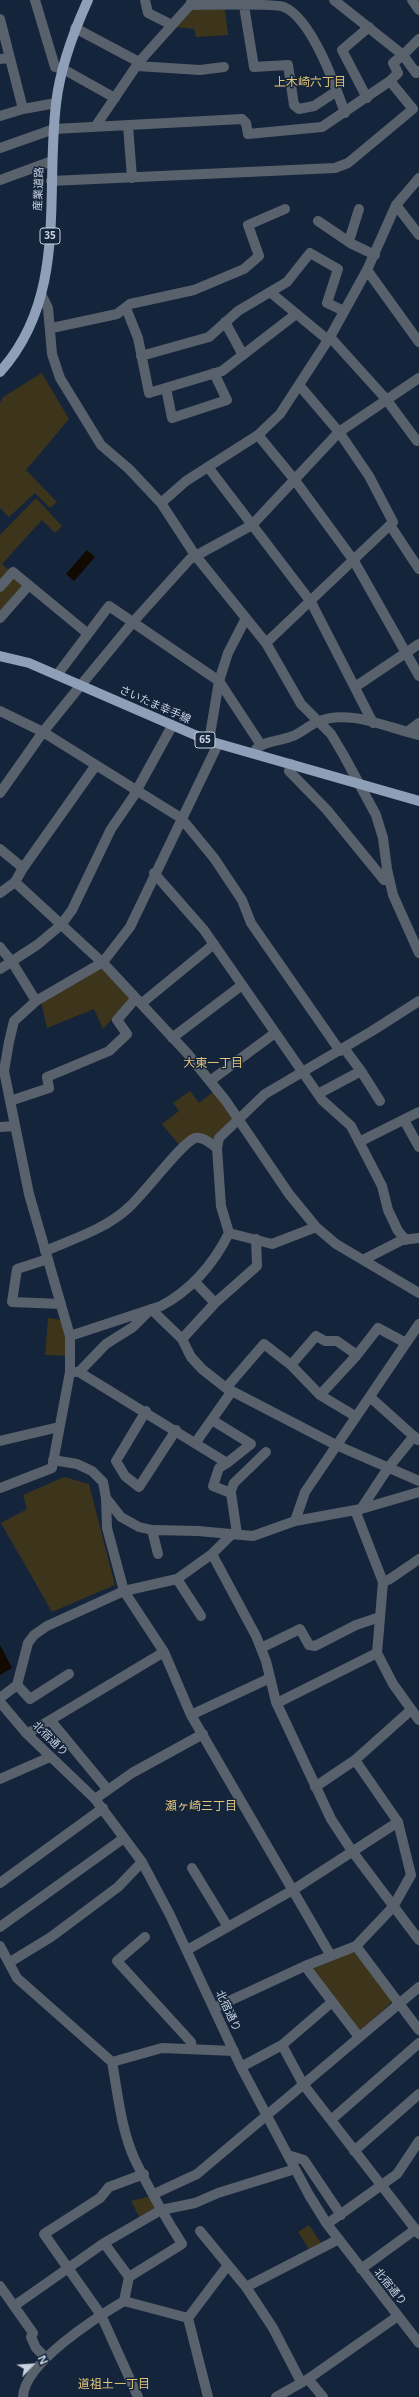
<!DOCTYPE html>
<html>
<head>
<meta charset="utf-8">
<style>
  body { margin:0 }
  #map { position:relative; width:419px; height:2397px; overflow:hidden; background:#14243a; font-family:"Open Sans",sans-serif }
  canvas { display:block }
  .north { position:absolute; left:12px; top:2345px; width:40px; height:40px; -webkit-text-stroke:3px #14243a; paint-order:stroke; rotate:65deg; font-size:11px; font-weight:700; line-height:16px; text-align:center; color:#c8d2e1 }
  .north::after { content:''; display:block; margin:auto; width:14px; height:18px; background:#c8d2e1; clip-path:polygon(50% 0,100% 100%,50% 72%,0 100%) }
</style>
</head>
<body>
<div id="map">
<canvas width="419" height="2397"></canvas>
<div class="north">N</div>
</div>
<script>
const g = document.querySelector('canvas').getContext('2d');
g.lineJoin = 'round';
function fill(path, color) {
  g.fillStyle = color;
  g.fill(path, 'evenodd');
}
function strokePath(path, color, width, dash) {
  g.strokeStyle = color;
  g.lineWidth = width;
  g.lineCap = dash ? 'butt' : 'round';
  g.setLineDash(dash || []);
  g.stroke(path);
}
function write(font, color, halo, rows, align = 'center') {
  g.font = font + ' "Open Sans","Noto Sans JP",sans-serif';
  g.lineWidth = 3;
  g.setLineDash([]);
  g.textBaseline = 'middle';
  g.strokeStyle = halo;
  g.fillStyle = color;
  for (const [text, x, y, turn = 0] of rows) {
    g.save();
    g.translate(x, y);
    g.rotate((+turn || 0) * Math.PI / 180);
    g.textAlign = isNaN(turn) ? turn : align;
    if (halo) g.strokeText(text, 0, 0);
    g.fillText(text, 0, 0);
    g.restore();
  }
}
const green = new Path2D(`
  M225,9l3,26 -32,2 -2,-8 -20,-2 17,-17z
  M42,373l27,46 -43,51 31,32 -7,6 -15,-15 -26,24 -9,-9v-105l3,-6z
  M36,498l26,28 -7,7 -13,-13 -40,44 9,8 -11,13v-50z
  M14,575l10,8 -24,28v-20z
  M102,967l29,32 -28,30 -9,-20 -47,19 -6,-26z
  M190,1091l9,12 15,-12 19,28 -17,26 -12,-9 -24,10 -18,-22 17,-13 -6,-8z
  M48,1318l15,2 5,16 -1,20 -22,-1z
  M64,1477l25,7 26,101 -63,27 -51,-89 26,-14 -4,-14z
  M351,1952l5,1 35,45v5l-32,29 -47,-62v-5z
  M147,2197h6l5,9 -18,12 -9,-17z
  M309,2225l12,18 -12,6 -11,-17z`);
const water = new Path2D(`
  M87,550l8,7 -21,24 -8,-7z
  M0,1645l12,23 -12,7z`);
const minor = new Path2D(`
  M35,0l20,67 8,2 52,29
  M145,0l3,13 24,12
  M412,0l7,10
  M190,5c14,0 86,-2 94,2 28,12 51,78 61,106
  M244,6l10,61 34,-2 6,40 5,4 15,-3 23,-15
  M0,19l23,90
  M75,28l64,34
  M419,39l-16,16 13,18 3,-2
  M0,59l10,-1
  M137,66l63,4 24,-3
  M367,98l-25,-48 27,-23
  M0,116l23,-7 33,-6
  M128,125l4,53
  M95,127l44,-65 51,-57 2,-5
  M0,148l54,-19 188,-10 4,4 2,11 74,-7 68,-46 8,-8 -5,-10 10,-8 -69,-55
  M0,180l52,-19
  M51,181l284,-13 13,-5 65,-54 -23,-28
  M396,205l23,30
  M318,221l34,23 23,11
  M349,241l10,-32
  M367,270l52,72
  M42,296l6,12 4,46 8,24 41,67 28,24 32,34 34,52 71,88 35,61 30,30 12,20 33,61 7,23 4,31 6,26 26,58
  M126,308l12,30 11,55 73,-22 74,-57
  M225,322l18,33
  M52,328l65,-14 13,-10 64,-14 50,-21 15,-13 -11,-31 37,-16
  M330,337l56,62 31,42
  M328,340l-58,-48 17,-10 23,-29 28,16 -11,34 17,8
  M141,356l68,-19 29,-26 32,-19
  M299,385l40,47 30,44 24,46 -3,3 29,44
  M166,388l6,30 55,-18 -13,-27
  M258,435l36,44 60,82 65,115
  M208,467l103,135 62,121
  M161,503l25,-22 72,-46 22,-21 50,-77 37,-67 29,-65 23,-27
  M0,587l13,-15 74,61
  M0,618l29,-33
  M266,643l124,-118
  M57,675l52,-69 110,75 42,64
  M355,687l64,-43
  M0,711l43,21 138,86 33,40 28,42 9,23 89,128
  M407,732l12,-9
  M209,741l10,-60 9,-28 17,-33
  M256,749c9,-8 23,-8 34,-12 10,-3 18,-11 27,-15 31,-14 71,6 102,13
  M291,764l-2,7 38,39 57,70
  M0,793l43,-61 38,-47 52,-63 57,-63 62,-34 87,-93 80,-54
  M0,849l23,19 73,-103
  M154,873l50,57 118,170 29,26 31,60 6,24 10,21 8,9
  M15,882l90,83 82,88 39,48 63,93 27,33 20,17 83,49
  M0,893l15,-11 8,-14
  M0,947l12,15 24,39
  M0,969l37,-24 24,-20 11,-15 39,-81 22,-32 39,-71
  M142,1003l72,-59
  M172,1038l70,-53
  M361,1071l19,30
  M210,1081l65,-48
  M318,1094l43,-23 -17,-23
  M10,1101l39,-13 -2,-11 62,-26 18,-17 -10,-14 19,-22
  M404,1120l15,27
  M0,1127l15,-1
  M359,1142l60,-30
  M217,1148l2,-10 46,-44 107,-63 47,-30
  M45,1251c28,-12 60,-22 82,-42 16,-13 54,-66 68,-71 7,-2 17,6 22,10l4,58 8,27 43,11 44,-17
  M48,1259l-31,10 -5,33 49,2
  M363,1260l39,-20 17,-2
  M195,1282l20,21
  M70,1336l91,-30c30,-16 53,-43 68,-73
  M182,1339l33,-36 42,-37 -1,-27
  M291,1365l25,-29 9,5h12l20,14
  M74,1372h5l148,91 24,-19 -39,-24
  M79,1372l27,-28 27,-17 18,-18 31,30 9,18 11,12 24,19 110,57 83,36
  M226,1388l38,-44 27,21 29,30 35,21
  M320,1395l37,-40 21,-27 28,15
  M370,1397l48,43
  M146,1411l-30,50 9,15 14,11 37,-57
  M0,1441l59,-14
  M196,1442l36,-51
  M53,1460l24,4 15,7 11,11 3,16 15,19 18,10 13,3 46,1 55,5 42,-15 66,-12 58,-17
  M227,1463l-8,5 -6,18 18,7 6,41
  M0,1488l52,-20 18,-96v-36l-41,-142 -25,-123 5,-29 5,-21 22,-20 67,-39 27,-35 88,-183
  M230,1493l4,-10 32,-31
  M106,1498l1,30 17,63 40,61 27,63 140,241
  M361,1509l27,-41 26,-32
  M355,1510l28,72 7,-3 29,-20
  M295,1521l10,-29 114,-168
  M152,1530l6,24
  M212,1554l44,82 10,25 10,41 55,117 21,32 67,89
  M177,1579l24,37
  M383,1582l-6,71 16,31 26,36
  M261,1648l39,-19 9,16 6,1 41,-21 24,-8
  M17,1685l13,14 39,-25
  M0,1698l17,-13 11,-42 6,-8 13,-9 77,-35 53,-12 35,-25 20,-20
  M0,1702l27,32 68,65 47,63 28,53 71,152 68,128 18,29 92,119
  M277,1703l100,-50
  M191,1715l79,-37
  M51,1721l57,69
  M27,1734l137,-82
  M0,1779l50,-22
  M315,1787l40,-27 56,-50
  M95,1799l37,-26 71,-39
  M192,1868l36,59
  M0,1883l103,-75
  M0,1927l124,-89
  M145,1937l-28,24 74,81 1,6
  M0,1946l17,32 95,84 50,-14 72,3
  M356,1946l63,84
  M187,1950l106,-60 105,-68
  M10,1962l41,-25 67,-50 24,-25
  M305,1966l54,71
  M214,2008l91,-42 51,-20 37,-39 18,-32 -13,-53 -43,-62
  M282,2045l21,39 116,150
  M112,2062c6,32 9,68 23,98 14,29 30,57 47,84l-53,33 -5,24
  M241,2067l41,-22 50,-43
  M331,2120l88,-77
  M354,2151l65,-57
  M288,2155l16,5 37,55
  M154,2194l43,-20 222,-187
  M327,2224l70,-50 22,-33
  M200,2231l46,56 27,41 28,54
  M104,2243l25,34
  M361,2269l55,-40
  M0,2286l33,47 -2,4 5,11 10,10
  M246,2287l93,-48
  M14,2306l90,-63 57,-33 34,-7 23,-10 77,-24
  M188,2318l20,79
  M308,2379l15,18
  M23,2397c1,-34 74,-80 101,-96l64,17 40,-53
  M138,2397l-37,-82 -57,-81 56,-36 9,-11 35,-13
  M276,2397l32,-18 90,-63`);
const major = new Path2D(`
  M0,372c68,-76 45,-175 56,-268 4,-36 17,-71 32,-104
  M0,656l29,7 180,78 210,60`);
const shields = [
  [50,236,20],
  [205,740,20]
];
const shieldNames = [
  ["35",50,236],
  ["65",205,740]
];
const streetNames = [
  ["産業道路",39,189,-88],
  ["さいたま幸手線",155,705,24],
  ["北宿通り",50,1739,44],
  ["北宿通り",228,2011,65],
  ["北宿通り",390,2287,51]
];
const neighbourhoodNames = [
  ["上木崎六丁目",310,83],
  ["大東一丁目",213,1064],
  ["瀬ヶ崎三丁目",201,1807],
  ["道祖土一丁目",114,2385]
];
fill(green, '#3d341c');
fill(water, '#120a00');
strokePath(minor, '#59616d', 10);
strokePath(major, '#8e9fb7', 10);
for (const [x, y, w] of shields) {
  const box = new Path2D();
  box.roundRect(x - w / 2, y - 8, w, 16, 3);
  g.fillStyle = '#14243a';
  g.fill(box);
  strokePath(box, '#c8d2e1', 1);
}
write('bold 10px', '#c8d2e1', null, shieldNames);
write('11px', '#c8d2e1', '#14243a', streetNames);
write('12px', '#e2c57a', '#14243a', neighbourhoodNames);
</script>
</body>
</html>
